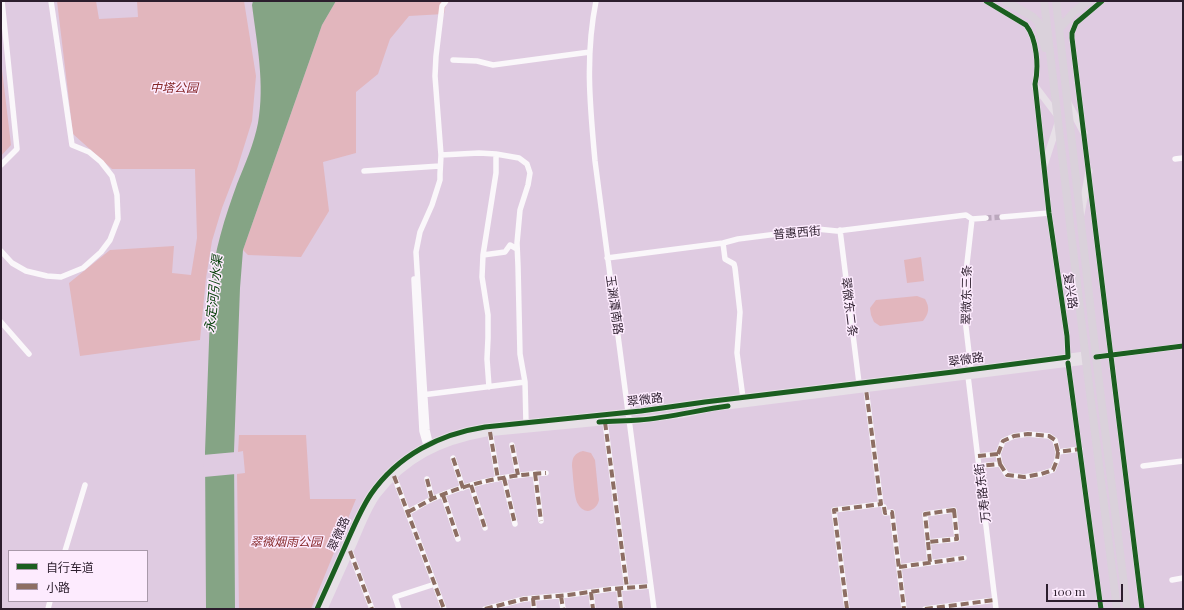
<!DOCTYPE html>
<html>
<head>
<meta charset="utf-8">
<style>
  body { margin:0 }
  #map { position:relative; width:1184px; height:610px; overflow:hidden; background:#dfcbe1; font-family:"Playfair Display","Noto Sans SC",serif }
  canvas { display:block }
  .frame { position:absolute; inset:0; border:2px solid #2c1e2d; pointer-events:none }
  .legend { position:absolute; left:8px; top:550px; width:140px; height:52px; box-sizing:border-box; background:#fdebfe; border:1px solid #a999aa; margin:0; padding:5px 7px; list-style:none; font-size:12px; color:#2c1e2d }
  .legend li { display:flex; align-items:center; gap:8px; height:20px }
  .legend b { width:20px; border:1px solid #a999aa }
  .scale { position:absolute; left:1046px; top:584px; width:77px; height:18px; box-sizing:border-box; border:2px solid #2c1e2d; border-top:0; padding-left:5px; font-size:12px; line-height:14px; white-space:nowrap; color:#2c1e2d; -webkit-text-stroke:3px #fdebfe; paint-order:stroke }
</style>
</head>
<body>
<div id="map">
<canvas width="1184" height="610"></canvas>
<div class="frame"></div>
<ul class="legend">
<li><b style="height:5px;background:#1b5e20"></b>自行车道</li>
<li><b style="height:5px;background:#8d6e63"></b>小路</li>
</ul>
<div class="scale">100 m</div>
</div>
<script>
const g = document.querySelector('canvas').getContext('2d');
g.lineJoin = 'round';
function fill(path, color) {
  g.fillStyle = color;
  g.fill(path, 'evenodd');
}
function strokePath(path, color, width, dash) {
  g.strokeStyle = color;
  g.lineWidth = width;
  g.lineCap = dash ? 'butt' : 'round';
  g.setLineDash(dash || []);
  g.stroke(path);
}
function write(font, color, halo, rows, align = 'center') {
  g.font = font + ' "Playfair Display","Noto Sans SC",serif';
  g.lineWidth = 3;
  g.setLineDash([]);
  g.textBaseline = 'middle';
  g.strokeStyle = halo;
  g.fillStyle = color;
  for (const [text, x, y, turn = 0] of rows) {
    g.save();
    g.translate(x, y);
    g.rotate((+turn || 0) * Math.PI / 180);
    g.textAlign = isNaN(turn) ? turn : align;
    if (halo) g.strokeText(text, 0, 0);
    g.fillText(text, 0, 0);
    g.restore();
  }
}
const green = new Path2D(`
  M57,1h39l3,18 39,-2 -1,-16h107l12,75 -4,45 -15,48 -15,39 -10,33 -6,37 -6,62 -120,16 -11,-73 41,-33 64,-4 -2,27 19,2 6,-37 -2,-69h-83l-39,-35z
  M336,1h116l-6,3 -2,10 -35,2 -19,23 -12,35 -22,18v61l-33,9 6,49 -28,46 -53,-2 -5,-5 79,-225z
  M1,61l10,84 -10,11z
  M921,257l3,24 -17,2 -3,-23z
  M917,296l8,3c5,9 4,14 -2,22l-43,5 -6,-4 -3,-7 -1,-7 6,-8z
  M239,435h67l4,64h46l-45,110h-72l-2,-135 8,-1 -2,-22 -5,1z
  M583,451l8,2 4,7 4,40c-1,5 -5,10 -11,11 -4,0 -8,-3 -10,-7 -4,-6 -5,-30 -6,-38 0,-9 3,-13 11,-15z`);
const water = new Path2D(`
  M253,1h83l-14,24 -79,225 -3,38 -6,163 1,158h-29l-1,-157 6,-165c3,-36 14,-70 26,-103 8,-20 17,-40 21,-61 7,-39 -1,-79 -6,-118z`);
const pier = new Path2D(`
  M236,452v22l-32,3 -1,-22z`);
const minorTunnel = new Path2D(`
  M986,218l16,-1`);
const minor = new Path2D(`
  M596,1c-11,55 -6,105 -1,160l59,448
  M986,1l40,24c11,14 13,42 9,59l14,129 18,123 1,27 33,246
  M1102,1l-26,22 -4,10v5l70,571
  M453,60l24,1 16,4 97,-13
  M441,155l38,-2 17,1 23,4 8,6 3,9 -2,12 -8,25 -3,33 1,23 2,88 5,28 1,41
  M1175,159l8,-1
  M1,165l16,-16 -15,-148
  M364,171l76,-5
  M1002,217l47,-4
  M840,230l19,153
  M723,243l2,16 9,5 1,4 5,44 -3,41 6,45
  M1,251l11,12 14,8 21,5 14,1 22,-9 18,-16 9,-12 8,-21 -1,-24 -5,-19 -11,-14 -12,-10 -17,-7 -21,-144
  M483,255l22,-3 5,-7 7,4
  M607,258l116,-15 15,-4 79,-10 20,2 129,-16 6,4 14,-1
  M414,279l8,152 4,14 2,3
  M1,322l28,32
  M1096,357l87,-11
  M971,370l-7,-60 1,-29 7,-62
  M968,376l28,233
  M489,387l-2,-28 1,-21v-23l-6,-38 1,-22 13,-82v-19
  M422,395l103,-13
  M605,422l22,166
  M490,432l8,47
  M512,445l6,30
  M430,448v-5l-3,-13 -3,-46 -8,-132 4,-20 12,-27 8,-25v-6l1,-19 -6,-79 1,-20 6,-50 4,-5
  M998,454l5,-13 11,-5 14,-2 21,2 6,4 3,12
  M978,456l20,-2 2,10 -21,2
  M453,458l10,30
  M1000,464l7,11 17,2 17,-3 12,-4 4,-10 1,-8 22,-3
  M1143,466l40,-5
  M535,473l6,48
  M394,476l50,133
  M504,478l11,46
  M427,479l5,20
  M471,485l14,43
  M443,495l15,44
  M884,507l1,6 7,-1 12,97
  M954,510l3,29 -29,3 -3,-28z
  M408,512c8,-4 16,-9 24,-13 36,-16 75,-24 114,-26
  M928,542l2,21
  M65,551l20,-66
  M350,551l22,58
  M899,567l65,-9
  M1172,580l11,-2
  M619,589l2,20
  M591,592l2,17
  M561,596l2,13
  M533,598l1,11
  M48,609l2,-8
  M399,609l-4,-12 40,-13
  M485,609l39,-10 44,-4 43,-6 40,-3
  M847,609l-13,-99 47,-6 -15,-115
  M925,609l70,-9`);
const major = new Path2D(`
  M1035,86l22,29
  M1068,103l16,30
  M1044,166l14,-43
  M1081,214l8,-43
  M317,609c10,-22 20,-44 30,-67 7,-16 14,-33 24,-48 27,-39 69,-60 114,-67l156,-16 64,-9 248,-30 132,-17
  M324,609c10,-22 20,-45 30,-67 7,-16 13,-33 23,-47 28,-37 64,-54 109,-62l126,-12 27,-1 45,-6 27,-6 375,-47`);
const highway = new Path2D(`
  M1006,1l27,16 5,5 7,26
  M1044,1l42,360 31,248
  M1056,1l40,356 31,252
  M1060,28l14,-16 14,-11`);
const quiet = new Path2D(`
  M605,422l22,166
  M490,432l8,47
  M512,445l6,30
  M998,454l5,-13 11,-5 14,-2 21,2 6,4 3,12
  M978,456l20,-2 2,10 -21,2
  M453,458l10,30
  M1000,464l7,11 17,2 17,-3 12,-4 4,-10 1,-8 22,-3
  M535,473l6,48
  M394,476l50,133
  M504,478l11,46
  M427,479l5,20
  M471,485l14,43
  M443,495l15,44
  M884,507l1,6 7,-1 12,97
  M954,510l3,29 -29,3 -3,-28z
  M408,512c8,-4 16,-9 24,-13 36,-16 75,-24 114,-26
  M928,542l2,21
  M350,551l22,58
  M899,567l65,-9
  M619,589l2,20
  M591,592l2,17
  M561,596l2,13
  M533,598l1,11
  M485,609l39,-10 44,-4 43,-6 40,-3
  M847,609l-13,-99 47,-6 -15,-115
  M925,609l70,-9`);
const cycleway = new Path2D(`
  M1102,1l-26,22 -4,10v5l70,571
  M1096,357l87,-11
  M1068,363l33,246
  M599,422c13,-1 27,-1 40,-2 30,-2 59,-10 89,-14
  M317,609c10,-22 20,-44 30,-67 7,-16 14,-33 24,-48 27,-39 69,-60 114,-67l156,-16 64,-9 248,-30 115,-15 -1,-21 -18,-123 -14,-129c4,-17 2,-45 -9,-59l-40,-24`);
const parkNames = [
  ["中塔公园",174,88],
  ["翠微烟雨公园",286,542]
];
const streetNames = [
  ["普惠西街",797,233,-5],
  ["复兴路",1070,291,82],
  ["翠微东三条",967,295,-89],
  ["玉渊潭南路",614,305,82],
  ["翠微东二条",849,307,83],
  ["翠微路",966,360,-8],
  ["翠微路",645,400,-7],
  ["万寿路东街",983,493,-97],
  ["翠微路",339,534,-66]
];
const waterNames = [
  ["永定河引水渠",214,294,-84]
];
fill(green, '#e2b6bd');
fill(water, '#85a485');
fill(pier, '#dfcbe1');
strokePath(minorTunnel, '#bba8bd', 5.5, [5.5, 3]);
strokePath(minor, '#faf7fa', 5.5);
strokePath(major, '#e7e0e7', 7);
strokePath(highway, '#dad1db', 8);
strokePath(quiet, '#8d6e63', 4, [8, 4]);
strokePath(cycleway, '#1b5e20', 5);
write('italic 12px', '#852728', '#fdebfe', parkNames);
write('12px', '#2c1e2d', '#fdebfe', streetNames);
write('italic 13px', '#003d04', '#fdebfe', waterNames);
</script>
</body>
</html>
